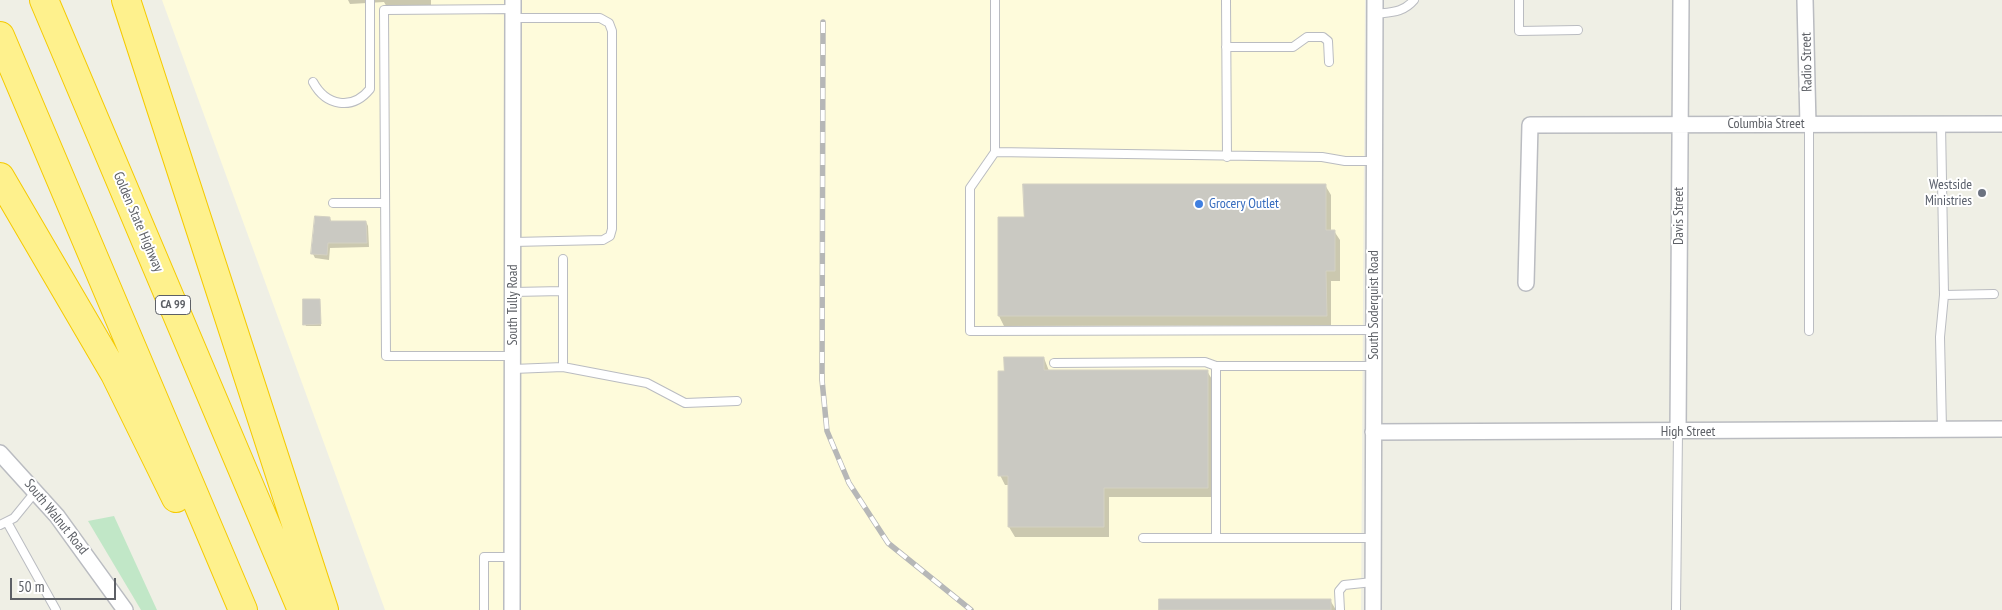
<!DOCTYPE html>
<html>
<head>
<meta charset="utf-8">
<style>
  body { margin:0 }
  #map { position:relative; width:2002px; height:610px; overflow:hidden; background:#efefe5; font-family:"PT Sans Narrow",sans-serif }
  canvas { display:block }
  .scale { position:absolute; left:10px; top:578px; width:106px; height:22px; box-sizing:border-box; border:2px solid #5d6066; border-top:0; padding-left:6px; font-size:15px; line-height:18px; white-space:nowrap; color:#5d6066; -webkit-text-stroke:4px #fff; paint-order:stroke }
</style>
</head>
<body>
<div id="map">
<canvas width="2002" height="610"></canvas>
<div class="scale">50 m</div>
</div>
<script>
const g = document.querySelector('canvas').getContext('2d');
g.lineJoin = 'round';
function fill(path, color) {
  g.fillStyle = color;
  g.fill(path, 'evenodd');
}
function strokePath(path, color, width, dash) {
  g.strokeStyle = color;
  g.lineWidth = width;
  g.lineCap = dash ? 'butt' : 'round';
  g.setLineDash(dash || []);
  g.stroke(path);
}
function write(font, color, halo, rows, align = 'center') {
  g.font = font + ' "PT Sans Narrow",sans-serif';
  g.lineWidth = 4;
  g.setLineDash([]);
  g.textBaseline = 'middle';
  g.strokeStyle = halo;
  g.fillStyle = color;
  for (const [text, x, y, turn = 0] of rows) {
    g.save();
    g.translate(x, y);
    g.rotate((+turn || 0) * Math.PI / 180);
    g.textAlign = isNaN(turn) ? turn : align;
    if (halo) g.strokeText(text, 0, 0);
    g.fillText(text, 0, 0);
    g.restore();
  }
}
const commercial = new Path2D(`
  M162,0h1203l-4,610h-976z`);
const green = new Path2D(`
  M114,516l43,94h-16l-53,-89z`);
const shadow = new Path2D(`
  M348,0h83v9h-43l-4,-7 -34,2z
  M1325,185l6,10v36h3l6,9v41h-9v44l-327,1 -5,-10 26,-97z
  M330,218l2,5 34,-1 2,4 1,21 -39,1 -1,12 -14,-2 -2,-4z
  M319,300l2,26h-15l-1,-2z
  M1044,358l5,13h158l6,10 -1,116h-103v40h-94l-6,-10v-42h-4l-5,-10 5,-103z
  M1330,600l6,10h-176z`);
const building = new Path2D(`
  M1023,184h303v46h9v41h-9l1,45h-329v-99h26z
  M315,216l15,1v4h36l1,22h-39l-1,12 -16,-1z
  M303,299h17l1,25 -18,1z
  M1004,357h40v13h164v118h-104v39h-96v-51h-10v-105h6z
  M1159,599h172v11h-172z`);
const lane = new Path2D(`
  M995,0v152l327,5 23,4h29
  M1226,0l1,157
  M1519,0v31l59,-1
  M1375,14c16,-2 28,-1 39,-14
  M1226,47h67l14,-10h16l5,4 1,21
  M313,82c13,24 39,29 57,7v-89
  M1941,124l3,171 -4,42 2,92
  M995,152l-25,36v143l403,-1
  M333,203h52
  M513,242l90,-2 7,-4 2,-7v-198l-3,-8 -9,-5h-87
  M513,292l50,-1v-32
  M1944,295l50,-1
  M1809,331v-206
  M513,356h-127l-2,-346 130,-1
  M1054,363l151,-1 11,4
  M563,367l84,16 38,20 52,-2
  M513,369l50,-2v-76
  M7,522l49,88
  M0,525l14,-7 22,-27
  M1143,538h230
  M1216,538v-172h157
  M484,610v-53h28
  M1340,610l-1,-19 5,-6 29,-3
  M1676,610l2,-178`);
const street = new Path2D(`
  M1805,0l3,125
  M1526,283l4,-158 472,-1
  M1373,432l629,-3
  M1678,432l3,-432
  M0,453l57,63 68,94
  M512,610l1,-610
  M1373,610l2,-610`);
const highway = new Path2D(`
  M44,0l258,610
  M126,0l198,610
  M0,36l243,574
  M0,177l115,197 61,124`);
const rail = new Path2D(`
  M823,22l-1,358 5,51 22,52 39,60 83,67`);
const markers = [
  [1982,193,5,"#6b7280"],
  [1199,204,5,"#3f7fe0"]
];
const shields = [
  [173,305,35]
];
const shieldNames = [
  ["CA 99",173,305]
];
const streetNames = [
  ["Radio Street",1807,62,-91],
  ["Columbia Street",1766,124],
  ["Davis Street",1679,216,-90],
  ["Golden State Highway",138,222,67],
  ["South Tully Road",513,305,-90],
  ["South Soderquist Road",1374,305,-90],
  ["High Street",1688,432],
  ["South Walnut Road",56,517,51]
];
const worshipNames = [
  ["Westside",1972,185],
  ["Ministries",1972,201]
];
const shopNames = [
  ["Grocery Outlet",1209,204]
];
fill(commercial, '#fefbdb');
fill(green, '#c1e7c7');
fill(shadow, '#0003');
fill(building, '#cac9c2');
strokePath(building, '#d4d1c3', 1);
strokePath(lane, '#babcc1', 10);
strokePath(street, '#babcc1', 18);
strokePath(highway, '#f5ca00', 30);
strokePath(lane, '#fff', 8);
strokePath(street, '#fff', 15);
strokePath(highway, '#fef18d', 28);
strokePath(rail, '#b6b7b7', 5.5);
strokePath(rail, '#fff', 4, [11]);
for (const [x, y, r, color] of markers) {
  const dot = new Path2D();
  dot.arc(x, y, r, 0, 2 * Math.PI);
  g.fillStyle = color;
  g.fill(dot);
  strokePath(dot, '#fff', 2);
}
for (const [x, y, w] of shields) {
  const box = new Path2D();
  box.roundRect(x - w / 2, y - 9.5, w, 19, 4);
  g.fillStyle = '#fff';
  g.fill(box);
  strokePath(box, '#5d6066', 1);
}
write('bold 12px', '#5d6066', null, shieldNames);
write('14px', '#5d6066', '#fff', streetNames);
write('14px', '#5b616d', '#fff', worshipNames, 'right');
write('14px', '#366cbe', '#fff', shopNames, 'left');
</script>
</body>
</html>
